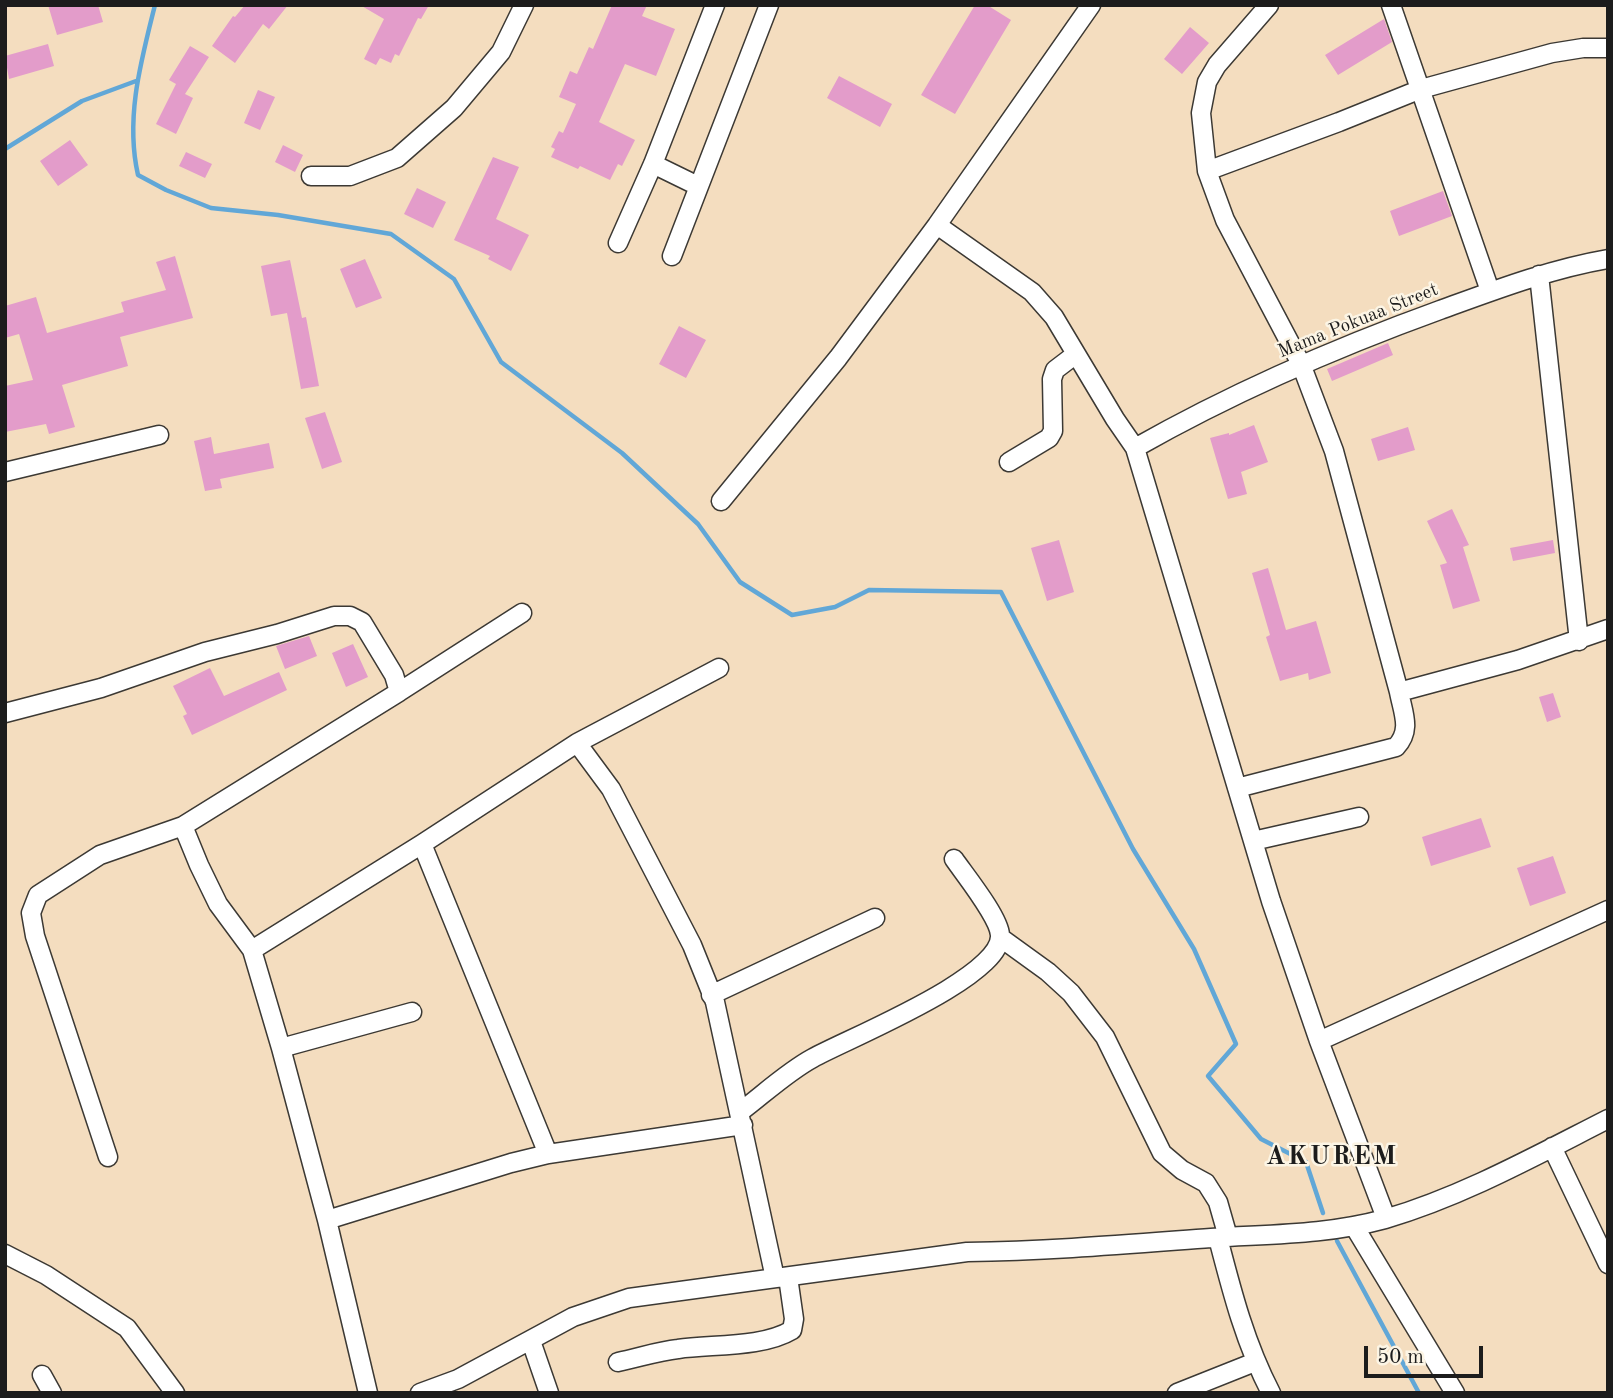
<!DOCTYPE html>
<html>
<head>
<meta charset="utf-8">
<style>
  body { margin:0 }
  #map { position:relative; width:1613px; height:1398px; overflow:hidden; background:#f4ddbf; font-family:"Old Standard TT",serif }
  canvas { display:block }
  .frame { position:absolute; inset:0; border:7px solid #1c1c1c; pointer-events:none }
  .scale { position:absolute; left:1364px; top:1346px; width:119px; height:32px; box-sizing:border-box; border:4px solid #1c1c1c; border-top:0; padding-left:9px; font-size:21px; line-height:24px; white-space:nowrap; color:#1c1c1c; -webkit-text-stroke:5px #fcf5e5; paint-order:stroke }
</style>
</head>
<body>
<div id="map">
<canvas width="1613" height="1398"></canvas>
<div class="frame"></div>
<div class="scale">50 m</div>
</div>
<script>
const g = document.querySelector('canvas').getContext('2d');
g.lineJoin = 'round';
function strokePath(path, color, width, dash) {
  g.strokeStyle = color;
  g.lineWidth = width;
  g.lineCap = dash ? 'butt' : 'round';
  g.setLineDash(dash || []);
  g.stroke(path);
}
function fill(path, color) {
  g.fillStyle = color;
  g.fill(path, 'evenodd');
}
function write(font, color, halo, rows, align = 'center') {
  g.font = font + ' "Old Standard TT",serif';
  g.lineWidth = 5;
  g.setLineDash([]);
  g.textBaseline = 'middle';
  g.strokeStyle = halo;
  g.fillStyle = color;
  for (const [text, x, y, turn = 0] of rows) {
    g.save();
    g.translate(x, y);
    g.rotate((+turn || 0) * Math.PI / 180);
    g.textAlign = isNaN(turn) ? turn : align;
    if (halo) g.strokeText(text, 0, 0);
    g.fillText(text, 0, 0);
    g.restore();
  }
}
const stream = new Path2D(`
  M155,5c-14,56 -30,113 -17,170l28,15 45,18 67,7 113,19 63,45 47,83 121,91 76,71 42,58 52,33 43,-8 34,-17 132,2 132,257 61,100 42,95 -28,32 53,63 45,23 17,51
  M5,149l77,-48 54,-20
  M1337,1241l82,152`);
const building = new Path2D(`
  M48,5h50l5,17 -46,13z
  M245,5h43l-19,24 -6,-5 -28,39 -23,-17 21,-30 2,1z
  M360,5h69l-8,14 -3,-1 -19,38 -4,-2 -4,9 -11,-5 -4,7 -12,-6 20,-40z
  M612,5h35l-5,11 33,13 -19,47 -31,-12 -26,58 36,18 -13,26 -4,-2 -8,16 -30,-14 -2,3 -27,-12 4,-8 -4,-2 8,-16 4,2 13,-29 -17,-7 11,-26 7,3 12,-27 4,2z
  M975,5h12l24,15 -56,94 -34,-19z
  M1384,19l8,23 -54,33 -13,-20z
  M1190,27l19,16 -27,31 -18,-15z
  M48,44l6,22 -45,13 -4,-23z
  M190,46l19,11 -24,37 8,4 -17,36 -20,-10 20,-40 -7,-4z
  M839,76l53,28 -12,23 -53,-29z
  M258,90l17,7 -15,33 -16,-7z
  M70,140l18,25 -30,21 -18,-25z
  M283,145l20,10 -8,17 -20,-10z
  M186,152l26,12 -7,14 -26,-12z
  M493,157l26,10 -23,52 33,16 -18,36 -23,-12 2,-3 -36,-16z
  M417,188l29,14 -13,26 -29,-14z
  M1443,191l9,25 -53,20 -9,-25z
  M175,256l18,62 -73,19 8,29 -66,19 13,42 -26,7 -3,-10 -41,8v-46l28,-6 -14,-46 -14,4v-32l31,-9 11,36 77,-21 -3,-10 45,-12 -10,-28z
  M365,259l17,39 -26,10 -16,-39z
  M290,260l12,58 4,-1 13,69 -18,3 -14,-76 -16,3 -10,-50z
  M679,326l27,14 -20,38 -27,-14z
  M1388,343l5,12 -61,26 -5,-12z
  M325,412l17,50 -20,7 -17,-51z
  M1254,425l14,37 -27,10 6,22 -19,5 -18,-61 19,-5v2z
  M1408,427l7,23 -37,11 -7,-22z
  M211,437l3,17 55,-11 5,25 -54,11 2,9 -17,3 -11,-50z
  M1452,509l17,36 -6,2 17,54 -27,8 -13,-44 7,-2 -20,-42z
  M1059,540l15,52 -27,9 -16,-53z
  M1553,540l2,13 -42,8 -3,-13z
  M1268,568l18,62 30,-9 15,52 -22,7 -1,-7 -28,8 -14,-44 4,-2 -18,-62z
  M309,636l8,20 -32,13 -9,-23z
  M353,644l15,33 -22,10 -14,-34z
  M210,668l14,28 55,-24 8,18 -95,45 -9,-19 4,-2 -14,-28z
  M1553,693l8,24 -14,5 -8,-25z
  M1481,818l10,29 -60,19 -9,-29z
  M1553,856l13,37 -36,13 -13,-38z`);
const minor = new Path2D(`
  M1391,5l99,286
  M653,164l45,22
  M1207,171l132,-49 82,-33 131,-36 31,-5h25
  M311,176h39l47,-18 57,-50 47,-56 23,-47
  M937,225l95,67 22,25 61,102 20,29 136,453 48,140 67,177
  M618,243l35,-79 62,-159
  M672,256l97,-251
  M1539,275l40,366
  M1135,448c97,-55 200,-100 305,-138 55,-20 110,-41 168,-51
  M1009,462l40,-24 4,-7 -1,-52 3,-9 21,-16
  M5,472l154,-37
  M721,501l117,-143 99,-133 154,-220
  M399,692l123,-79
  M1399,692l119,-32 90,-31
  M5,713l96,-25 104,-36 72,-18 57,-18h16l12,6 32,53 5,17 -216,134 -83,29 -62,40 -7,18 4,23 73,221
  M577,743l34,46 81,156 23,57 60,276
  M1237,788l159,-41c16,-17 7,-34 3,-55l-65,-241 -33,-87 -76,-144 -18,-49 -6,-58 6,-31 10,-17 52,-60
  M183,826l16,39 19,39 34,46 29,98 46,172 41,173
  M1253,841l106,-24
  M422,844l126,310
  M1001,938l47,34 23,21 34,44 57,116 20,17 24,13 12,19 10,35
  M252,950l170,-106 155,-101 142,-75
  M711,995l164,-77
  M1319,1041l289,-131
  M281,1048l131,-36
  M740,1112c24,-18 47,-40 73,-54 34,-19 190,-81 187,-123 -1,-18 -35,-60 -46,-76
  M1552,1147l56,117
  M327,1220l184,-57 37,-9 195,-29
  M1354,1226l101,167
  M1218,1238c14,54 27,105 53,155
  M5,1254l41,21 81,53 48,65
  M531,1341l18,52
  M618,1362c20,-4 40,-11 60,-13 34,-5 84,-1 114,-19l2,-11 -6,-42
  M42,1375l10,18
  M420,1393l38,-14 115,-62 56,-19 338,-46c82,-1 163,-8 244,-14 60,-4 115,-3 174,-19 78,-23 150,-63 223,-100
  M1177,1393l78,-31`);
const streetNames = [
  ["Mama Pokuaa Street",1358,321,-22]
];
const districtNames = [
  ["AKUREM",1332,1157]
];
strokePath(stream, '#61a7d7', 4.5);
fill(building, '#e39cca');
strokePath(minor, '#3c3934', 21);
strokePath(minor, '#fff', 18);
write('19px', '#1c1c1c', '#fcf5e5', streetNames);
g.letterSpacing = '2px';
write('bold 26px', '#1c1c1c', '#fcf5e5', districtNames);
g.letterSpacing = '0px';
</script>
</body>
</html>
